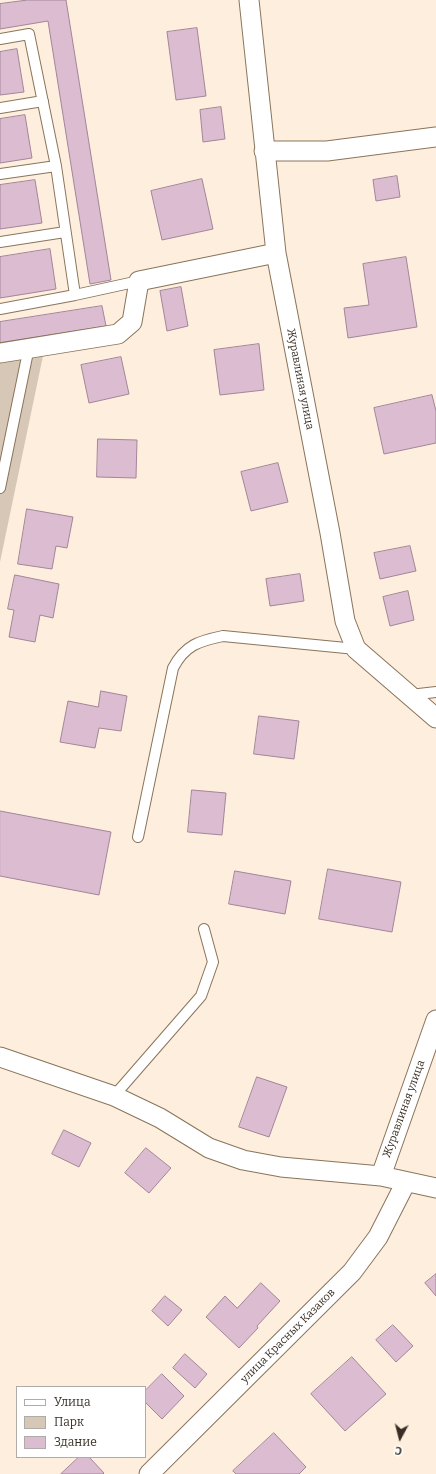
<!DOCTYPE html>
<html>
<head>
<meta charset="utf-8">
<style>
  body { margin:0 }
  #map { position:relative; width:436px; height:1474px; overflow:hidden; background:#fdeedd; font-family:Bitter,serif }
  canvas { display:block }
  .legend { position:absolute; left:16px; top:1386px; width:130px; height:72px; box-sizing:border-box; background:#fff; border:1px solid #afaba7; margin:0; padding:5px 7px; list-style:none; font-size:12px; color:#372d23 }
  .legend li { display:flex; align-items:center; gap:8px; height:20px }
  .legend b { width:20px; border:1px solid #afaba7 }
  .north { position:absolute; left:380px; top:1418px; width:40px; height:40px; -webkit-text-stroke:3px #fff; paint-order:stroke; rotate:187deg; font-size:11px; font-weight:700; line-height:16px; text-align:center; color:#372d23 }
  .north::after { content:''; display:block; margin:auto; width:14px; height:18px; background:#372d23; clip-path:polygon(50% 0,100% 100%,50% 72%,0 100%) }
</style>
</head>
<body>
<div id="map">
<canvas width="436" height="1474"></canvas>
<ul class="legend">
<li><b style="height:5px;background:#fff"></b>Улица</li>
<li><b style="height:11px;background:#d7c7b6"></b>Парк</li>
<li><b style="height:11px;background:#dbbcd1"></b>Здание</li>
</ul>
<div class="north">С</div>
</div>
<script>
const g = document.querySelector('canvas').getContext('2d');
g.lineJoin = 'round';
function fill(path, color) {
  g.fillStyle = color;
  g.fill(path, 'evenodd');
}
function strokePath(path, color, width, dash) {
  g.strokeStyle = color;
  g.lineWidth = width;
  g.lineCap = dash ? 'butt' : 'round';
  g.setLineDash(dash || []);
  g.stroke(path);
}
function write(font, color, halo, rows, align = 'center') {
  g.font = font + ' Bitter,serif';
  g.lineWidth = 3;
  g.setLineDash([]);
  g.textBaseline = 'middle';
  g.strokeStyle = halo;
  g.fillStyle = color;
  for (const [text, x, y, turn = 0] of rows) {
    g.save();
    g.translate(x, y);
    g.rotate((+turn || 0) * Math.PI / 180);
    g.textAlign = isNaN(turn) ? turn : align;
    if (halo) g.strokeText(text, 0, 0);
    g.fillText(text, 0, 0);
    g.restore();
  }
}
const green = new Path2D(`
  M44,351l-44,211v-205z`);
const building = new Path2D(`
  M28,0h38l45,280 -21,4 -42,-263 -48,8v-25z
  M197,28l9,68 -30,4 -9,-68z
  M17,49l7,43 -24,3v-43z
  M221,107l4,32 -22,3 -3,-32z
  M25,115l7,43 -32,5v-44z
  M397,176l3,21 -24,4 -3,-21z
  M202,179l11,50 -51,11 -11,-49z
  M35,180l7,43 -42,6v-44z
  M50,249l6,40 -56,9v-41z
  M406,257l11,70 -69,11 -4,-30 25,-3 -6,-41z
  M181,287l7,39 -21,5 -7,-40z
  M102,306l4,20 -106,17v-21z
  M259,344l5,46 -44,5 -6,-45z
  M121,357l8,37 -40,9 -8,-38z
  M432,395l4,16v32l-52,11 -10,-46z
  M98,439l39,1 -1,38 -39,-1z
  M278,463l10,39 -37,9 -10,-39z
  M27,509l46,8 -6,31 -11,-2 -4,23 -34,-5z
  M410,546l6,25 -36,8 -6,-26z
  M300,574l4,27 -34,5 -4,-27z
  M15,575l44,9 -6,34 -13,-3 -5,27 -26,-5 5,-27 -6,-1z
  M408,591l6,29 -24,6 -7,-29z
  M101,691l26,5 -6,35 -22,-3 -4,20 -35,-6 8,-41 30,6z
  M259,716l40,5 -5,38 -40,-5z
  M192,790l34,3 -4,42 -34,-3z
  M0,811l111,21 -12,63 -99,-19z
  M328,869l73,13 -9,50 -73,-13z
  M235,871l56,10 -6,33 -56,-10z
  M257,1077l30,10 -18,50 -30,-10z
  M64,1130l27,13 -12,24 -27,-13z
  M146,1148l25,20 -22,25 -24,-20z
  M436,1274v22l-11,-13z
  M261,1283l19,18 -23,25 1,2 -19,20 -33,-31 19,-21 12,12z
  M165,1296l17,14 -14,16 -16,-15z
  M393,1325l20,21 -17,16 -20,-22z
  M185,1354l22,20 -12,14 -22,-20z
  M352,1357l34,37 -41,37 -34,-37z
  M162,1374l22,22 -22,23 -17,-17v-11z
  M274,1433l32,34 -7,7h-63l-3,-3z
  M79,1457h10l15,16 -1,1h-42z`);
const service = new Path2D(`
  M0,39l29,-5 27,132 19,129
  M0,108l43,-7
  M0,174l56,-8
  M0,242l65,-10
  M0,309l75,-14 64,-14
  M0,488l29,-141
  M410,695l26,-3
  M138,837l35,-169c12,-23 26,-27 50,-32l133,13
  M114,1096l87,-100 12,-34 -9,-33`);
const minor = new Path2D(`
  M249,0l27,253 54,280 15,88 11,28 80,69
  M264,151h63l109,-14
  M0,353l118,-19 14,-12 7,-41 137,-28
  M0,1057l114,39 46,22 49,30 34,12 38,7 100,9 55,12
  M381,1176l55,-156
  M149,1474l203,-202 26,-35 28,-55`);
const streetNames = [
  ["Журавлиная улица",300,379,79],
  ["Журавлиная улица",404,1109,-70],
  ["улица Красных Казаков",288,1336,-45]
];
fill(green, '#d7c7b6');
fill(building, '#dbbcd1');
strokePath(building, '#a38599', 1);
strokePath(service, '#8a745b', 12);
strokePath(minor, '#8a745b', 21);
strokePath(service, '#fff', 10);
strokePath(minor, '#fff', 19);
write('11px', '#372d23', '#fff', streetNames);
</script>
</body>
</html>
